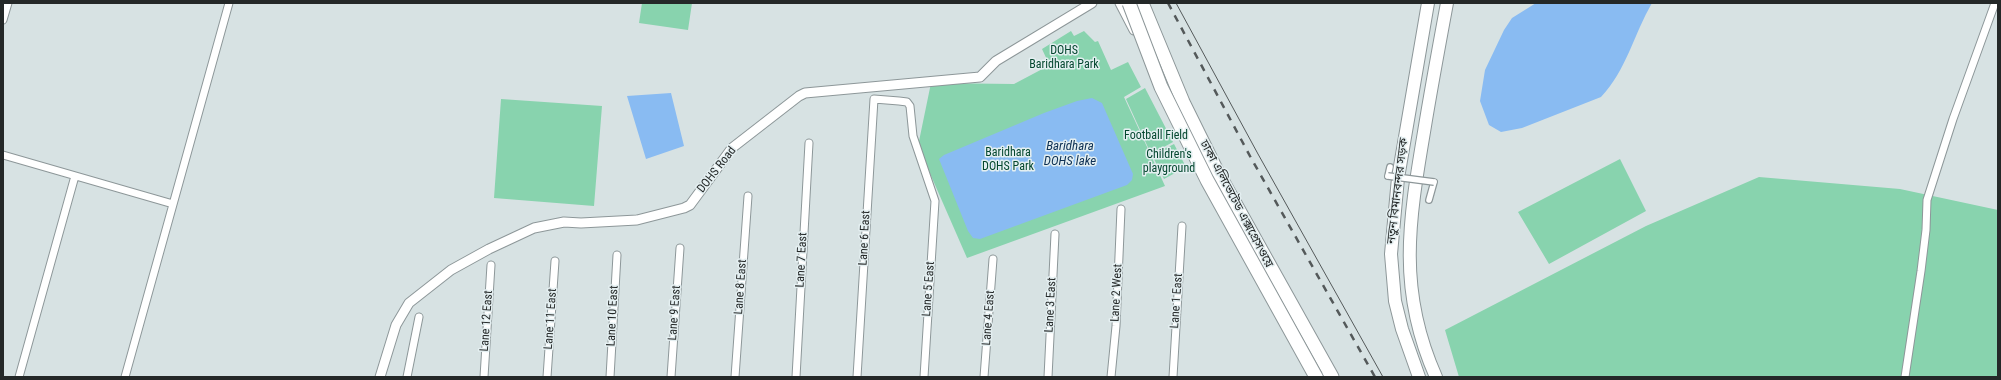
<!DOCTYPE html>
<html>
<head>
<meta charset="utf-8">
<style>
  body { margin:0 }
  #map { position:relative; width:2001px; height:380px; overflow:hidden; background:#d7e2e3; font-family:"Roboto Condensed",sans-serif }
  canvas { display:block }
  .frame { position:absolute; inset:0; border:4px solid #242828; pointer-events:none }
</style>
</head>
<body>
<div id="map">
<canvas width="2001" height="380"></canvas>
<div class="frame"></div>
</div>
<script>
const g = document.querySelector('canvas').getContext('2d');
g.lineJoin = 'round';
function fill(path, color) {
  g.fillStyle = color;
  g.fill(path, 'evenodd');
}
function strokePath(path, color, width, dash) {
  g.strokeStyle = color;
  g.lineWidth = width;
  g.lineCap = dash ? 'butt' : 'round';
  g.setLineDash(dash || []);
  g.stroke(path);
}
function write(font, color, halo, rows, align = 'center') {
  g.font = font + ' "Roboto Condensed","Noto Sans Bengali",sans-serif';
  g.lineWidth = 3;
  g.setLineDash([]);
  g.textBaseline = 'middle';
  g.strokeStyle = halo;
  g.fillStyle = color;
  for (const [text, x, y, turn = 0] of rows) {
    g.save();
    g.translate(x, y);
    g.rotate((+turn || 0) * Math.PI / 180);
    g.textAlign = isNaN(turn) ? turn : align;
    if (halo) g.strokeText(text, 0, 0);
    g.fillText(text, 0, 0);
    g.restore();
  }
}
const green = new Path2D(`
  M642,3h50l-4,27 -49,-7z
  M1071,31l3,5 10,-5 11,11 3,-1 13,29 17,-8 13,25 -17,10 41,89 -198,72 -49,-112 13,-63 83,1 34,-18 1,-2 -7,-15z
  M1145,88l28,54 -22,12 -25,-55z
  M501,99l101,7 -8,100 -100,-8z
  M1174,144l12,23 -22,12 -12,-24z
  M1620,159l26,52 -97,53 -31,-52z
  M1759,177l141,12 98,21v167h-539l-14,-47 201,-104z`);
const water = new Path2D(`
  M1536,3h116c-18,31 -26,68 -51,94l-79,31 -21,4 -12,-7 -9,-24 5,-31 19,-40 8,-12z
  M671,93l13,53 -38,13 -19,-63z
  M1092,98l10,5 31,71 -1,6 -5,5 -147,54 -7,-1 -5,-7 -29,-72 5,-4 100,-42 33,-12z`);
const pedestrian = new Path2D(`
  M1388,176l2,-9
  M1429,200l5,-18`);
const minor = new Path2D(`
  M3,20l5,-17
  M3,155l170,49
  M19,377l56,-201
  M125,377l104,-374
  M407,377l12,-60
  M484,377l7,-112
  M547,377l8,-116
  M610,377l7,-122
  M671,377l9,-129
  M735,377l13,-181
  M796,377l13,-234
  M857,377l17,-278 25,2 8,1 3,4 3,30 22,65 -11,176
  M984,377l9,-118
  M1048,377l7,-143
  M1111,377l5,-51 5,-117
  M1173,377l9,-151
  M1905,377l16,-106 5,-41 1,-30 26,-81 42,-116`);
const tertiary = new Path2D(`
  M1120,3l14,27
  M380,377l16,-52 13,-22 42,-33 38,-21 45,-21 30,-6 17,1 56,-3 47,-12 6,-3 42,-57 67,-52 6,-3 175,-16 16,-16 96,-58`);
const trunk = new Path2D(`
  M1419,377l-17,-48 -7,-28 -4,-47 7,-76 30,-175
  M1436,377c-39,-87 -27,-156 -12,-245 7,-43 15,-86 23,-129`);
const motorway = new Path2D(`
  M1142,3l41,99 35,71 114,204`);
const tram = new Path2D(`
  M1176,3l82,151 125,223`);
const rail = new Path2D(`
  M1168,3l83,155 124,219`);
const pedestrianBridge = new Path2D(`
  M1388,176l46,6`);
const motorwayBridge = new Path2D(`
  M1129,3l32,84 46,93 109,197`);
const parkNames = [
  ["DOHS",1064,51],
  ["Baridhara Park",1064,65],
  ["Football Field",1156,136],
  ["Baridhara",1008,153],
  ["DOHS Park",1008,167],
  ["Children's",1169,155],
  ["playground",1169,169]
];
const streetNames = [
  ["DOHS Road",717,170,-52],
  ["নতুন বিমানবন্দর সড়ক",1398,191,-83],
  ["ঢাকা এলিভেটেড এক্সপ্রেসওয়ে",1236,204,62],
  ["Lane 6 East",865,238,-87],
  ["Lane 7 East",802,260,-87],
  ["Lane 8 East",741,287,-86],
  ["Lane 5 East",929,289,-86],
  ["Lane 2 West",1117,293,-87],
  ["Lane 1 East",1177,301,-86],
  ["Lane 3 East",1051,305,-87],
  ["Lane 9 East",675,313,-86],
  ["Lane 10 East",613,316,-87],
  ["Lane 4 East",989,318,-86],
  ["Lane 11 East",551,319,-86],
  ["Lane 12 East",487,321,-86]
];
const waterNames = [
  ["Baridhara",1070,147],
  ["DOHS lake",1070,162]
];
fill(green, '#88d3ae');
fill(water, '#89bbf2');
strokePath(pedestrian, '#8d9799', 8);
strokePath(minor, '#8d9799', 9);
strokePath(tertiary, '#8d9799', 11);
strokePath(trunk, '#8d9799', 14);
strokePath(motorway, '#8d9799', 15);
strokePath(pedestrian, '#fff', 5.5);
strokePath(minor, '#fff', 7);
strokePath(tertiary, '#fff', 9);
strokePath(trunk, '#fff', 12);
strokePath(motorway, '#fff', 13);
strokePath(tram, '#54595a', 1);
strokePath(rail, '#54595a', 2.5, [7, 7]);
strokePath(pedestrianBridge, '#8d9799', 8, []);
strokePath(motorwayBridge, '#8d9799', 15, []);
strokePath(pedestrianBridge, '#fff', 5.5);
strokePath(motorwayBridge, '#fff', 13);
write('12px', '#04472f', '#e4eff1', parkNames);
write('12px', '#242828', '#e4eff1', streetNames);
write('italic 13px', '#0d3054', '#e4eff1', waterNames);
</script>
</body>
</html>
